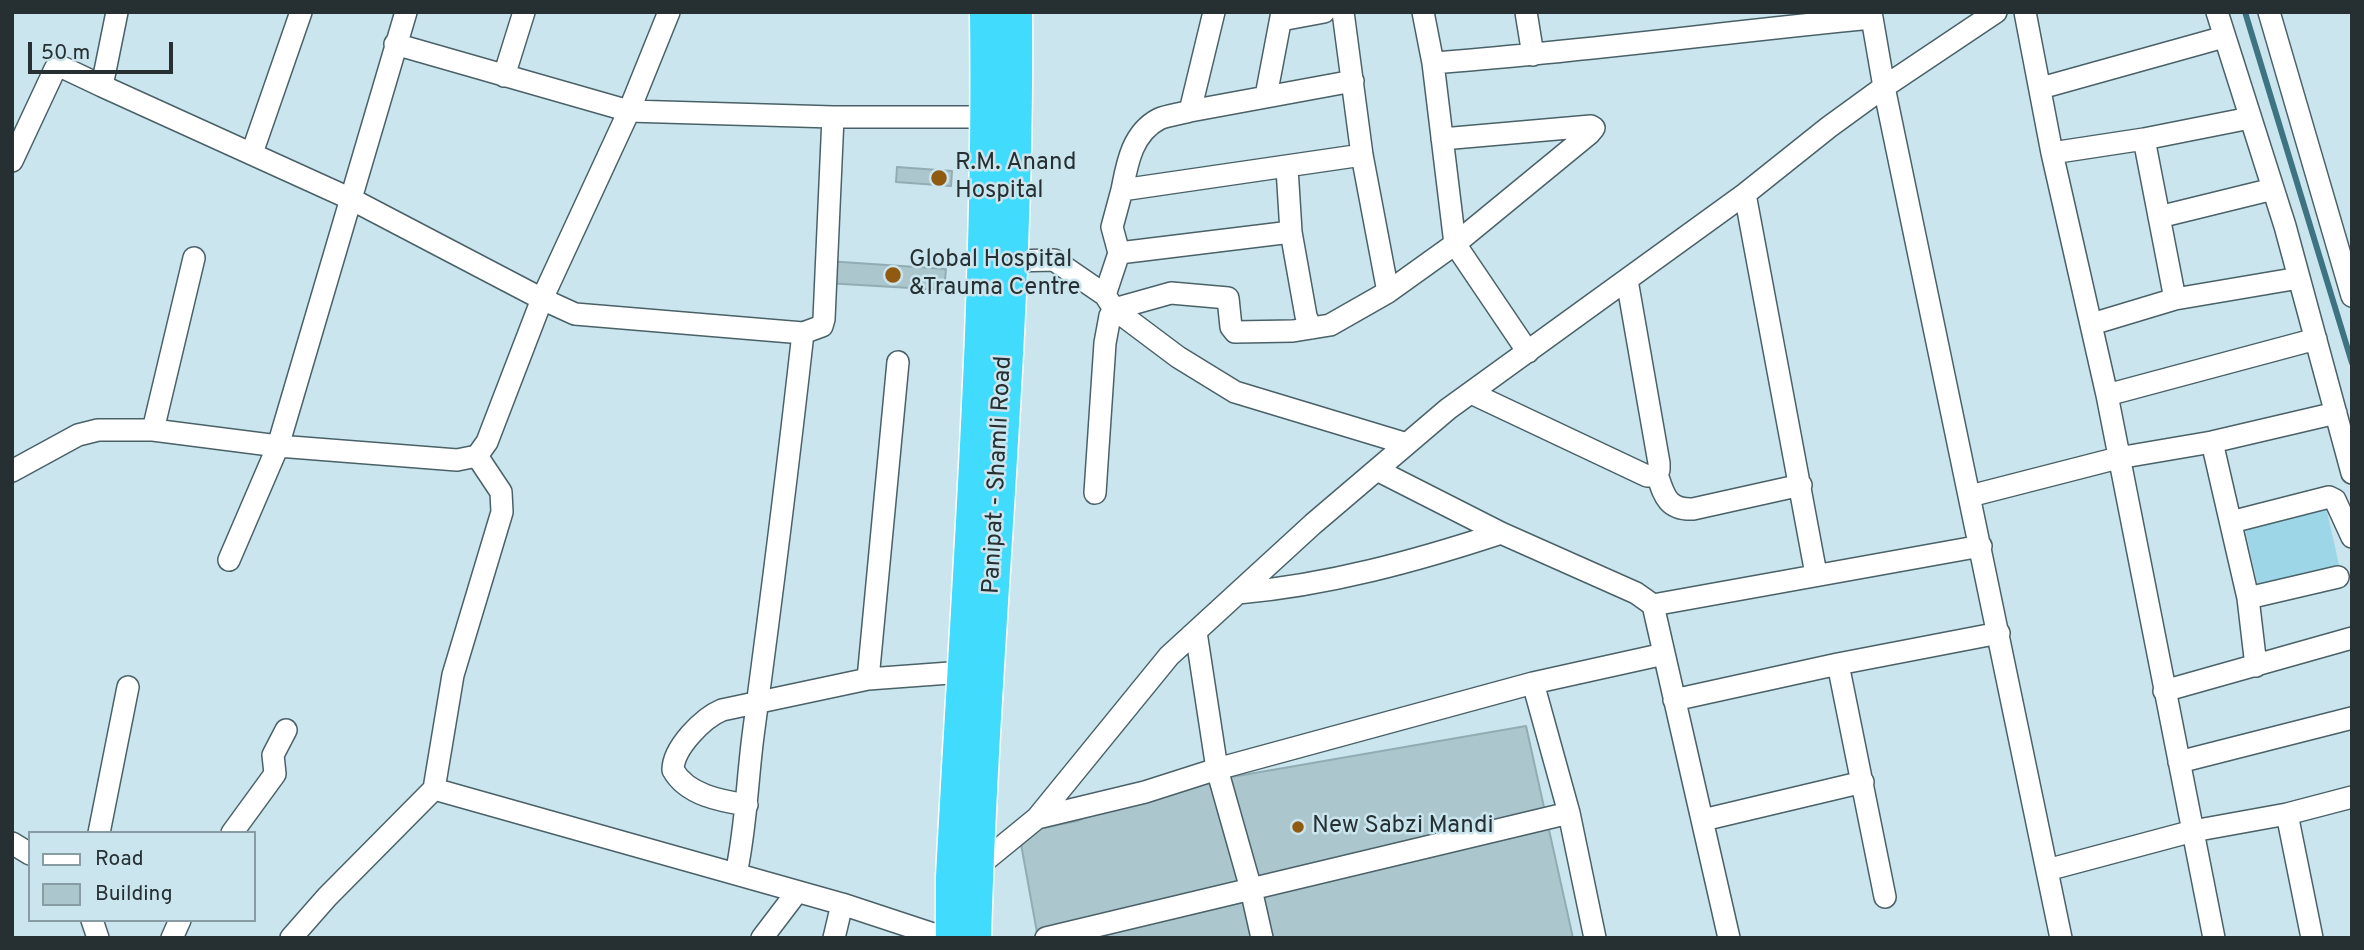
<!DOCTYPE html>
<html>
<head>
<meta charset="utf-8">
<style>
  body { margin:0 }
  #map { position:relative; width:2364px; height:950px; overflow:hidden; background:#cae5ed; font-family:Overpass,sans-serif }
  canvas { display:block }
  .frame { position:absolute; inset:0; border:14px solid #263033; pointer-events:none }
  .legend { position:absolute; left:28px; top:831px; width:228px; height:91px; box-sizing:border-box; background:#cae5ed; border:2px solid #889da3; margin:0; padding:9px 12px; list-style:none; font-size:21px; color:#263033 }
  .legend li { display:flex; align-items:center; gap:14px; height:35px }
  .legend b { width:35px; border:2px solid #889da3 }
  .scale { position:absolute; left:28px; top:42px; width:145px; height:32px; box-sizing:border-box; border:4px solid #263033; border-top:0; padding-left:9px; font-size:21px; line-height:24px; white-space:nowrap; color:#263033; -webkit-text-stroke:5px #cae5ed; paint-order:stroke }
</style>
</head>
<body>
<div id="map">
<canvas width="2364" height="950"></canvas>
<div class="frame"></div>
<ul class="legend">
<li><b style="height:9px;background:#fff"></b>Road</li>
<li><b style="height:19px;background:#acc6ce"></b>Building</li>
</ul>
<div class="scale">50 m</div>
</div>
<script>
const g = document.querySelector('canvas').getContext('2d');
g.lineJoin = 'round';
function fill(path, color) {
  g.fillStyle = color;
  g.fill(path, 'evenodd');
}
function strokePath(path, color, width, dash) {
  g.strokeStyle = color;
  g.lineWidth = width;
  g.lineCap = dash ? 'butt' : 'round';
  g.setLineDash(dash || []);
  g.stroke(path);
}
function write(font, color, halo, rows, align = 'center') {
  g.font = font + ' Overpass,sans-serif';
  g.lineWidth = 5;
  g.setLineDash([]);
  g.textBaseline = 'middle';
  g.strokeStyle = halo;
  g.fillStyle = color;
  for (const [text, x, y, turn = 0] of rows) {
    g.save();
    g.translate(x, y);
    g.rotate((+turn || 0) * Math.PI / 180);
    g.textAlign = isNaN(turn) ? turn : align;
    if (halo) g.strokeText(text, 0, 0);
    g.fillText(text, 0, 0);
    g.restore();
  }
}
const green = new Path2D(`
  M2326,507l14,62 -82,18 -14,-62z`);
const stream = new Path2D(`
  M2245,12l107,351`);
const building = new Path2D(`
  M897,167l55,4 -1,15 -55,-4z
  M827,261l119,8 -2,21 -118,-7z
  M1526,726l47,212h-535l-19,-105 58,-12 68,-29z`);
const minor = new Path2D(`
  M117,12l-15,74 249,113 191,100 33,15 228,19 19,-7 2,-7 9,-202
  M1214,12l-24,99 163,-30
  M1343,12l19,143 26,137
  M1423,12l10,51 22,181 73,108
  M1526,12l7,43
  M1871,12l13,75 177,851
  M2025,12l27,141 55,242 107,543
  M2217,12l68,214 67,247
  M2269,12l83,284
  M1281,20l43,-8
  M395,44l234,67 204,6h166
  M1433,63c147,-11 292,-31 439,-45
  M504,76l20,-64
  M2041,88l183,-51
  M1266,96l16,-84
  M2144,139l31,160
  M252,153l49,-141
  M2052,153l92,-14 106,-21
  M12,161l43,-92 9,-1 38,18
  M1287,168l4,64 15,84 5,12
  M1122,190c5,-26 10,-57 37,-71 9,-4 21,-5 31,-8
  M1745,194l71,380
  M2159,217l114,-28
  M1119,253l172,-21
  M1010,261l44,-1 51,35 9,14 64,48 57,35 172,52
  M1105,295l14,-42 -7,-26 10,-37 240,-35
  M2092,324l83,-25 124,-21
  M1471,393l176,83h8l4,-6v-7l-32,-183
  M2107,395l209,-56
  M153,430l41,-172
  M2212,442l36,156 8,68
  M1377,470l124,63 135,60 17,12 76,333
  M12,471l66,-36 20,-5h55l125,16 179,14 20,-4 10,-14 55,-143 87,-188 40,-99
  M1657,474c7,21 10,36 36,35l108,-24
  M1095,493l10,-150 5,-27 4,-7 57,-16 57,5 3,29 4,5 58,-1 37,-6 58,-33 67,-48 134,-110 5,-6 -3,-2 -149,13
  M1970,496l148,-38 94,-16 124,-29
  M2231,522l98,-25 6,3 17,37
  M229,560l49,-114 128,-434
  M1238,593c90,-8 178,-32 263,-60
  M2248,598l90,-21
  M1653,605l328,-59
  M1196,632l21,137 34,120 11,49
  M1838,664l47,233
  M868,679l30,-317
  M1533,683l36,130 26,125
  M2164,691l188,-53
  M1674,700l164,-36 161,-31
  M2179,762l173,-44
  M434,789l408,115 103,34
  M747,805c-26,-4 -60,-10 -74,-35 0,-22 30,-52 49,-60l146,-31 109,-8
  M2287,814l25,124
  M1037,818l108,-26 72,-23 316,-86 131,-29
  M1703,820l160,-38
  M99,833l29,-146
  M232,833l43,-59 -2,-19 13,-25
  M12,843l18,11
  M972,869l5,-2 60,-49 132,-162 144,-132 135,-115 297,-215 84,-67 55,-40 112,-75
  M2047,870l146,-39 94,-17 65,-17
  M736,874c10,-46 11,-91 17,-138 18,-134 35,-269 50,-403
  M92,920l6,18
  M172,938l8,-18
  M291,938l36,-41 107,-108 19,-114 49,-163 -1,-20 -24,-36
  M762,938l35,-46
  M834,938l8,-34
  M1046,938l523,-125`);
const highway = new Path2D(`
  M952,938v-61c15,-288 38,-576 34,-865
  M975,938c9,-309 44,-617 41,-926`);
const markers = [
  [939,178,9,"#915a11"],
  [893,275,9,"#915a11"],
  [1298,827,7,"#915a11"]
];
const poiNames = [
  ["R.M. Anand",955,164],
  ["Hospital",955,192],
  ["Global Hospital",909,261],
  ["&Trauma Centre",909,289],
  ["New Sabzi Mandi",1312,827]
];
const streetNames = [
  ["Panipat - Shamli Road",999,475,-87]
];
fill(green, '#9dd7e7');
strokePath(stream, '#3e7381', 6);
fill(building, '#acc6ce');
strokePath(building, '#92acb3', 2);
strokePath(minor, '#4a6168', 24);
strokePath(highway, '#fff', 35);
strokePath(minor, '#fff', 21);
strokePath(highway, '#40dbfd', 32);
for (const [x, y, r, color] of markers) {
  const dot = new Path2D();
  dot.arc(x, y, r, 0, 2 * Math.PI);
  g.fillStyle = color;
  g.fill(dot);
  strokePath(dot, '#cae5ed', 2.5);
}
write('24px', '#263033', '#cae5ed', poiNames, 'left');
write('24px', '#263033', '#cae5ed', streetNames);
</script>
</body>
</html>
